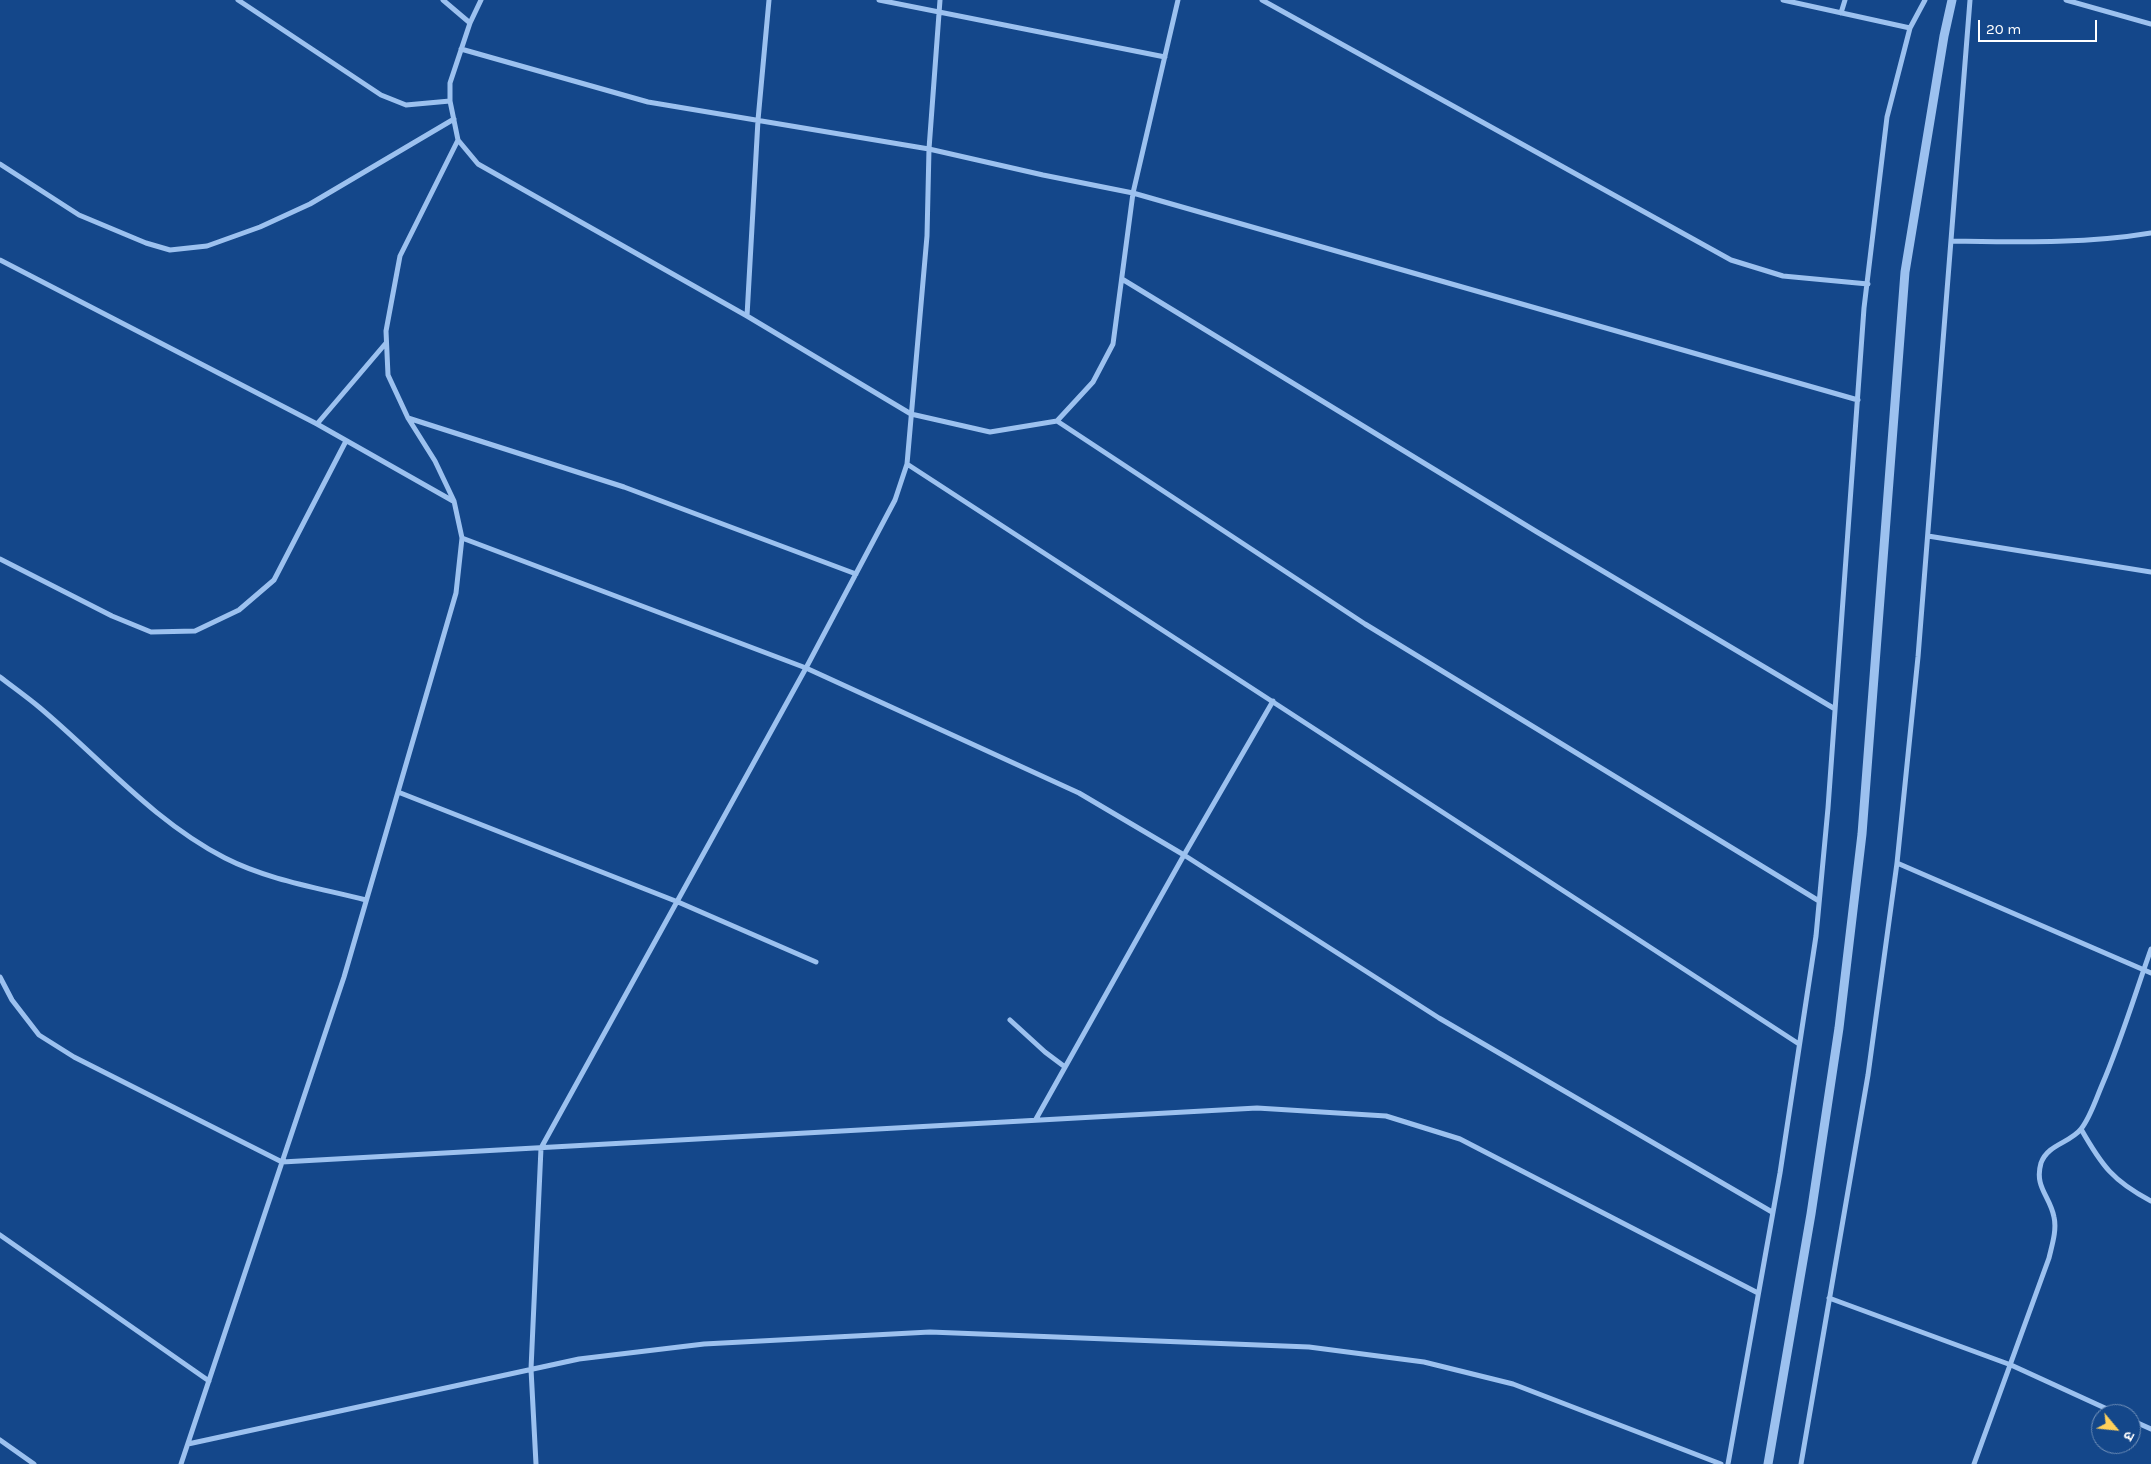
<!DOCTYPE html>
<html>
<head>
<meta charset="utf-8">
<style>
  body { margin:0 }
  #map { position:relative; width:2151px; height:1464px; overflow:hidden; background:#14478a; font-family:Karla,"Noto Sans Devanagari",sans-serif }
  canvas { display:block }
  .north { position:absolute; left:2091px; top:1404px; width:50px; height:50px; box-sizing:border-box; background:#14478a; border:1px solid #7291b9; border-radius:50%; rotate:118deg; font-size:14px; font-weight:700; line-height:20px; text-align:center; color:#fff }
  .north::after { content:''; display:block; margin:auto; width:18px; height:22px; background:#ffd05a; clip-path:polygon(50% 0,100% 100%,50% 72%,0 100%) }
  .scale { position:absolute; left:1978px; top:20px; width:119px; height:22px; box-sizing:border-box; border:2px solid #fff; border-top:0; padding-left:6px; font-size:15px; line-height:18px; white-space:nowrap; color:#fff; -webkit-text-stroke:4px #14478a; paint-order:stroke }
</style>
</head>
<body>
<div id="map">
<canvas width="2151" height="1464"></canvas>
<div class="north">उ</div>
<div class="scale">20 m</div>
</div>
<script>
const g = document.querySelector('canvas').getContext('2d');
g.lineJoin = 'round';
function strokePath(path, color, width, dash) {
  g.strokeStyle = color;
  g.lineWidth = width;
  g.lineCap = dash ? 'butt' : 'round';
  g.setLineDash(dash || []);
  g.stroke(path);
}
const minor = new Path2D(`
  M238,0l143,95 25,10 44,-4
  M443,0l27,23
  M481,0l-11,23 -20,60v18l8,39 20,24 269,152 164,98 79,18 67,-11 36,-39 20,-38 20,-151 725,207
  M879,0l286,57
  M1262,0l469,260 52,16 85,8
  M1783,0l127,28
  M2066,0l85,24
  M1841,13l4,-13
  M461,49l187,53 281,47 114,26 90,18 45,-193
  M0,164l79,51 67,28 24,7 37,-4 53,-19 50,-23 144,-85
  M1952,241c66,1 134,3 199,-8
  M0,260l317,164 136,77
  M1122,279l415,253 298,177
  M747,316l11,-196 11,-120
  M408,418l216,69 232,87
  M1057,421l308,203 454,277
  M317,424l69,-81
  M907,464l892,580
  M1928,536l223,36
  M462,538l344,130 273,125 105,62 255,163 333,194
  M0,559l112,57 39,16 44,-1 44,-21 35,-30 72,-139
  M0,677c13,10 27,20 39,30 61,51 114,114 186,151 43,22 94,30 141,42
  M398,792l280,110 138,60
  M1897,863l254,110
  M0,977l12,23 27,35 35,22 208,105 975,-54 129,8 74,23 298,154
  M1010,1020l35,32 20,15
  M1036,1119l148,-264 89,-154
  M2081,1129c21,37 32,52 70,72
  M0,1235l209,146
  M1829,1298l182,67 107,49
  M2131,1420l20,9
  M0,1440l34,24
  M188,1444l391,-85 125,-15 226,-12 379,15 115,15 89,22 208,80
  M181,1464l163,-487 112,-384 6,-55 -8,-37 -19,-40 -27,-43 -20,-43 -2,-44 14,-75 58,-116
  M536,1464l-5,-95 10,-221 265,-480 89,-168 12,-36 20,-228 2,-87 11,-149
  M1728,1464l52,-291 36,-237 12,-128 36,-500 23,-191 23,-89 15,-28
  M1801,1464l67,-389 29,-212 21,-206 52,-657
  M1974,1464l75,-206c3,-13 8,-28 5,-41 -4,-21 -20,-30 -13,-54 7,-19 29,-20 40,-34 9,-11 15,-30 21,-44 19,-44 33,-91 49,-136`);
const tertiary = new Path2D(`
  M1768,1464l43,-250 28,-186 23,-194 43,-562 39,-236 8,-36`);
strokePath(minor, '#9cc1ef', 5);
strokePath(tertiary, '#9cc1ef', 9);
</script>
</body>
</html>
